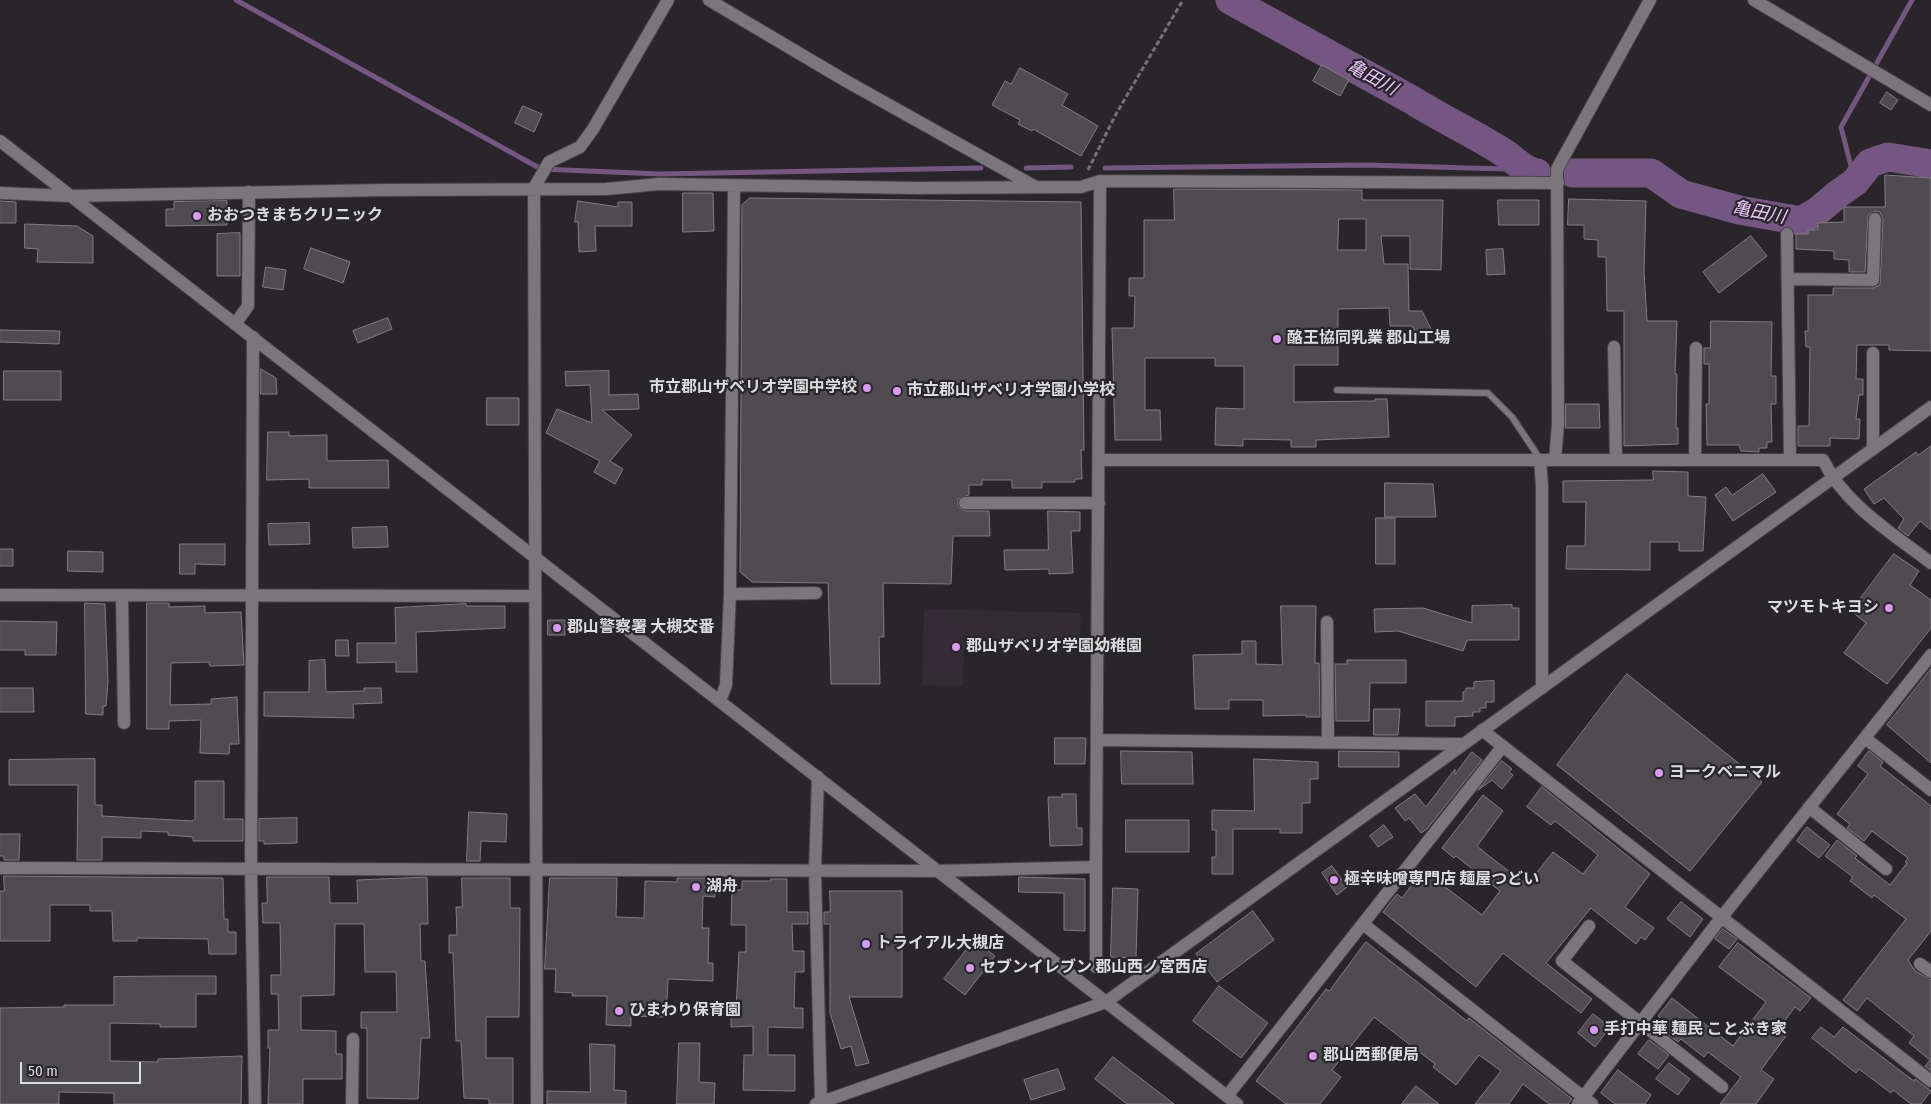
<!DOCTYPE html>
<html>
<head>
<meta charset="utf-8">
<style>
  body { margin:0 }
  #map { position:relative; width:1931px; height:1104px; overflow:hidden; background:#29262a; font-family:"Fira Sans Condensed",sans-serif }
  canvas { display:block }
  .scale { position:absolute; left:20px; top:1062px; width:121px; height:22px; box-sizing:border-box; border:2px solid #dcdbdd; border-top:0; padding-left:6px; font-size:15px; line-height:18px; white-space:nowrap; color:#dcdbdd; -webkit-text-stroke:4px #29262a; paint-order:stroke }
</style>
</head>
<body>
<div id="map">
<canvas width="1931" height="1104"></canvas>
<div class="scale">50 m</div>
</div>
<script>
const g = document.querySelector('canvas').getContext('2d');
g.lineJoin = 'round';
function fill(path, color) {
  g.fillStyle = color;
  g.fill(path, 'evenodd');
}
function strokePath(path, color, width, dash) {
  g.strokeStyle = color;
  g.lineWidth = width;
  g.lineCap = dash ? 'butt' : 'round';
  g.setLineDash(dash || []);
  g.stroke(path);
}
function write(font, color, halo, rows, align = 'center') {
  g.font = font + ' "Fira Sans Condensed","Noto Sans JP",sans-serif';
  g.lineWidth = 4.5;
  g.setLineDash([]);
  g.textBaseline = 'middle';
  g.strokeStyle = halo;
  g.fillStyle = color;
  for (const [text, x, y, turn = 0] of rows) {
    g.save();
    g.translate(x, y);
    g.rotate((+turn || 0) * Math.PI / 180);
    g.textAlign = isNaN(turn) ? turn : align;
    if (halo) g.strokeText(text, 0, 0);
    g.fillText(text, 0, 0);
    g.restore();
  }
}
const built = new Path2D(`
  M924,609l157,4 -1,28h-9l-1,9h-23v-6l-17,-1 -1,7h-24v-6l-16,-1v7h-25l-1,36 -41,-1z`);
const stream = new Path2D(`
  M236,0l305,169 119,5 321,-6
  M1026,168l45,-1
  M1105,168l261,-3 139,4 26,3
  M1855,182l-14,-55 71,-127`);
const river = new Path2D(`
  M1230,0l182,100c30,19 63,34 92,53 11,7 21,19 33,20
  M1573,173h78l30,21 58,16 62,11 17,-10 20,-17 17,-12 15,-19 18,-6 43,7`);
const building = new Path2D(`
  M1322,65l27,15 -9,16 -27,-15z
  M1020,68l48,26 -6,11 36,21 -17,30 -48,-27 -1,2 -14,-7 2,-4 -28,-15 13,-24 6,3z
  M1887,92l11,8 -7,10 -11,-7z
  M523,106l19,8 -8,18 -19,-9z
  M1885,175l46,3v173l-42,-1v-5h-32l-1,34h7v16h-4l-3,24h4l-1,20 -29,-1v8h-32v-20h11l1,-79h-4l-1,-16h3v-36h25v-7h40l7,-3 3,-66 -3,-7 -4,-1 -8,4 -3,57h-16v-12l-15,-1v-8l-38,-2v-15h12v-4h10v-7l26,-1v-15h41z
  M1174,189l188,1v10h81l-2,70 -31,-1v-33h-29l3,28h24l1,47h13l9,18 -13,6 -6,-9h-22l-1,-18 -51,1v56h-44v37l81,-1v-2h12l2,38 -73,3v7h-25v-7l-48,-1v7l-28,-1 1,-37 28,1v-43h-29v-8h-70v52h15l1,30h-46l-3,-112h22l1,-32h-6v-18h15v-58h30zM1339,219h27v31h-28z
  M683,193h30l1,38 -31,1z
  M750,198l331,4 3,248h-3l1,29h-7v3h-33v6h-30v-8h-30v5h-13v10l-11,4v8l7,4h24l1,25h-37l-2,48 -68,-1 1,54h-5l1,47h-49l-3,-101 -76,-1 -12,-10 2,-367z
  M1569,199l77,2 -2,71 3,49h30l-2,53h2l-1,54h2v16l-54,2v-135h-17l-1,-54h-8v-17l-14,-1v-14h-16z
  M1498,200h41v25h-40z
  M0,201l16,1v21h-16z
  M227,201v24l-61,1v-17h8v-7z
  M578,201l40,6v-5h14v24h-37l1,25 -17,1 -1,-30h-3z
  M25,224l52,2 16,10v27l-56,-1 1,-13 -13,-1z
  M240,233v43h-23v-42z
  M1751,236l16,20 -48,37 -16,-21z
  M311,248l39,14 -7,21 -39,-14z
  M1503,249l2,25 -18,1 -1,-25z
  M266,267l20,3 -3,20 -20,-3z
  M388,318l4,11 -34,14 -5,-12z
  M1711,321l61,1 -1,54h5v28h-5l1,38h-5v6h-8v4l-18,-1 -2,-6h-32l-1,-41h3v-40h-5v-16h6z
  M0,330l60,1 -1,13 -59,-2z
  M261,369l15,9 1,16h-16z
  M4,371h57v29h-57z
  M609,371v24l29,-1 1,15 -37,1 30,25 -22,26 13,8 -8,15 -21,-12 6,-11 -54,-28 11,-24 35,14 -2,-38 -24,1 -1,-14z
  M487,398h32v27h-32z
  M1566,404h33l1,24h-34z
  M268,432h21v4l38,-1v26l61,-1 1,28h-80v-9l-42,1z
  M1931,446v84l-11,-9 -12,15 -10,-8 6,-9 -20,-21 -10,6 -10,-15 52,-37 2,3z
  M1653,471l35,1v24l18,1 -3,54h-24v-9h-29v28l-84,-1 1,-23h18l1,-44h-23v-21l90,-1z
  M1763,474l13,18 -43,29 -18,-26 11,-8 6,8z
  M1385,483l48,1 3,33h-51z
  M1048,511l32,1v19h-9l2,42 -24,1v-5l-44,1 -1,-20h44z
  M1376,518h19v46h-19z
  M309,523l1,21 -41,1 -1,-21z
  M387,527l1,20 -35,1 -1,-20z
  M180,544h45v21l-30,-1v10h-15z
  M0,549h13v17h-13z
  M68,551l35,1v20l-35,-1z
  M1894,554l25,17 -9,14 21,15v28l-44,56 -43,-31 22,-30 -15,-12z
  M85,603l20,1 3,78 -2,24h-3v9l-17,-1z
  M147,603h22v4l36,-1v7l36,-1 3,53 -34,1 -1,-4 -38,1 -1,42 41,-1v-5l26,-2 2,47h-9l-1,10 -29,-1 1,-33 -32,1v8h-22z
  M466,604v2h39v22l-89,4 1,40h-21v-10l-39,1v-20h39l-1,-35z
  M1512,605v3h7v32h-52l-4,11 -65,-20 -23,1 -1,-23 49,-1 49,15v-17z
  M1281,606h35l-1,57h4l1,54h-14v-2l-43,1v-16h-34v9h-34l-2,-54 49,-1v-13h14v23l26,1z
  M548,620h17v15h-17z
  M0,621l57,1 -1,33h-31v-5h-25z
  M336,640h12l1,16h-13z
  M325,660l1,32 38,-1v-3h17l1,15 -29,1 1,14 -90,-2v-24h45v-31z
  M1347,660h59v23h-36l-1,38h-33l-1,-57h12z
  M1931,669v94l-44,-38z
  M1627,674l135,108 -72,89 -133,-106z
  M1494,681v21h-8v6h-6v4h-7v4l-18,1v9h-29v-25h37v-9l3,-1v-3h8v-6z
  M0,688h33l1,24h-34z
  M1374,709h26l-2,26h-24z
  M1055,738h31l-1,26h-30z
  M1121,751l71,1 1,32h-71z
  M1339,751l60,1v15h-60z
  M1869,751l14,11 -3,4 51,40v125l-23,29 7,11 16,9v91l-6,-5 5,-6 -21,-17 5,-7 -47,-38 -10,13 -14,-11 63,-81 -32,-24 -2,3 -22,-17 3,-4 -28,-21 12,-16 20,16 -2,2 35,27 17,-22 -2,-1 3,-4 -36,-27 -8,10 -17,-13 3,-4 -13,-10 31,-40 -10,-8z
  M1472,752l10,8 -55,69 -6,4 -12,-15 -4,3 -10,-13 20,-14 11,13 29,-38v5z
  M95,759v46h7v11l90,5 3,-2v-38h29v38h19v22h-50v-4l-25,-2v-3l-27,-1v7l-39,-1v23h-25l1,-75h-69v-25z
  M1254,759l64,3v17h-8v24h-8v30h-22v-4h-47v45h-21v-17h4v-27h-4v-20l42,1z
  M1502,761l10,8 -3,3 4,3 -11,14 -10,-9 -14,10z
  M1542,787l108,87 -25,33 29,21 -9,12 -4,-3 -5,7 -45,-36 -45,55 46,36 -11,14 -78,-60 -27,34 -93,-75 14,-18 5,4 21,-28 59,45 18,-24 -44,-35 -2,2 -12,-10 41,-53 20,16 -26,35 12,10 38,29 26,-33 30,22 15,-19 -43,-34 -4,4 -24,-18z
  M1062,794h14l1,34h5v17l-32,1 -2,-49h14z
  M469,812l38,2 -1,28 -25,-1 -1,20h-13z
  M297,818v25l-33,1v-3h-5v-22z
  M1126,820h63v32h-63z
  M1384,825l9,12 -15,10 -8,-11z
  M1807,827l23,18 -11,13 -22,-17z
  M0,834h20l-1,26h-15v-4h-4z
  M1332,866l15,21 -10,8 -15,-22z
  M4,876l219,2 1,41h4v13h8v22h-27l-1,-15 -71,-1v3h-24l-1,-30h-22v-6h-40v36h-50v-50h4z
  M267,877h62l1,26h28l-1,-23 70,-3 1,47h-8l1,37h4l5,77h-9l-3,61 -51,-1v-70h-6v-16h36l-1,-40h-31l-1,-48h-29l-1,71 -33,1v34l35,1v23h6v25h-39v25h-35l2,-56h-2v-18h11l-1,-36h-7v-19h10l-1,-52h-17l-1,-20h5z
  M1019,877l66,2v52l-21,-1v-37l-45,-1z
  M462,878h48v30h10l-1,109h-33v41h27v46h-24v-5l-25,-1 -3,-57h-5l-3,-88h-4v-18h8l-1,-28h6z
  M550,878h67l-1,39 28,1 1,-37 32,1v-4h38v19l-12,-1 -1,32h7l-1,35h5v18l-45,-2 -2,38 -35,-1v10l-25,-1 1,-29h-35l1,-3 -18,-1 1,-23h-11z
  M771,879h16v33h21v12h-16l1,27h11v21h-9l-1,36h9v20l-35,-1v28h27v36l-52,-1 1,-35h9v-29l-22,1v-19h5l3,-56h7v-27h-15l1,-35h10v-9h29z
  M1113,888l25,1 -2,69 -25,-1z
  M830,891h72v106h-53l20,66 -13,3 -5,-20 -10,3 -11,-36v-89h-6v-12h6z
  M1681,902l22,17 -13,18 -23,-18z
  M1253,911l21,29 -57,42 -21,-28z
  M1723,929l14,10 -8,10 -14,-10z
  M974,940l21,16 -30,39 -21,-16z
  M1366,942l101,79 2,-3 103,81 -4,5h-19l-26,-20 -14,20h-34l26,-33 -22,-16 -23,30 -23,-18 2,-3 -61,-47 -42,53 9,7 -21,27h-34l-30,-23 70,-92 3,2z
  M1738,943l73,55 -11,13 -5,-4 -17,23 8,6 -25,34 13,9 -18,25h-36l21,-27 -33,-25 -4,5 -23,-18 -3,3 -20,-15 5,-7 -5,-4 14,-18 61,48 33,-44 -47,-35z
  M169,976h47v18h-20v33h-36v-3l-50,-1v38l48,1v-3l84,-3 -1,48h-127v-11l-55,-1v12h-59v-96l64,-1v-2h50v-28z
  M1219,986l49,37 -27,35 -48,-37z
  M1593,1014l17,13 -15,20 -17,-14z
  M1821,1027l13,10 9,-10 64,49 7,5 1,-2 16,12 -10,13h-10l-18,-14 -2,3 -32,-24 -3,4 -44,-35z
  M1649,1040l20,15 -11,14 -20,-15z
  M679,1043h21l-1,39 16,1 -1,21h-37z
  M590,1044l25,1 -1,45 12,1v13h-79v-13l43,1z
  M1113,1057l61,47h-47l-32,-25z
  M1669,1063l21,16 -12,16 -22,-16z
  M1058,1069l7,20 -34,11 -7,-20z
  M1618,1070l33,25 -6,9h-30l-14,-11z
  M1416,1086l23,18h-37z`);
const path = new Path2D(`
  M1088,170l28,-56 67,-114`);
const service = new Path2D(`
  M1337,390l151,3 24,24 28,42`);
const minor = new Path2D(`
  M709,0l137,81 188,105
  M1754,0l177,105
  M0,193l71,3 314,-6 222,-1 52,-5 258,4 164,-1 19,-6 458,2
  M1787,234l3,226
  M1788,279l85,1 2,-61
  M235,324l13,-18 1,-114
  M253,337l-2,533 4,234
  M1614,347l2,113
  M1873,449v-96
  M1099,460h724c22,45 69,73 108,103
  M1540,460l2,26v202
  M1555,460l3,-36 -1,-255 93,-169
  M1695,460l1,-112
  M965,503h134
  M730,594l86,-1
  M0,595l534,1
  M122,596l2,127
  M1327,622l1,121
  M720,701l6,-16 4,-91 4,-408
  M1482,730l449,351
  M1865,738l66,52
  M1097,740l363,4
  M818,777l-3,94 6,231
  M1809,807l77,62
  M1096,867v100
  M0,868l936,3 160,-4 4,-686
  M1363,924l229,180
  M1589,926l-27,35 160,126
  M1920,964l11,8
  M1227,1096l276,-350
  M352,1104l1,-65
  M537,1104l-3,-916 15,-26 31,-15 13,-18 75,-129
  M1578,1104l143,-186 210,-263`);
const tertiary = new Path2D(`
  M0,141l1237,963
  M816,1104l290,-102 825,-595`);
const markers = [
  [197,216,5,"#da9af6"],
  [1277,339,5,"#da9af6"],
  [867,388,5,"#da9af6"],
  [897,391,5,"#da9af6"],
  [1889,608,5,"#da9af6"],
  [557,628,5,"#da9af6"],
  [956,647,5,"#da9af6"],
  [1659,773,5,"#da9af6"],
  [1334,880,5,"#da9af6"],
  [696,887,5,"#da9af6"],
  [866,944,5,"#da9af6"],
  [970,968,5,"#da9af6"],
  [619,1011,5,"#da9af6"],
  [1594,1030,5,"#da9af6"],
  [1313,1056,5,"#da9af6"]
];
const poiNames = [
  ["おおつきまちクリニック",207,216],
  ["酪王協同乳業 郡山工場",1287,339],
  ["市立郡山ザベリオ学園中学校",857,388,"right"],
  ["市立郡山ザベリオ学園小学校",907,391],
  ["マツモトキヨシ",1879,608,"right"],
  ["郡山警察署 大槻交番",567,628],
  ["郡山ザベリオ学園幼稚園",966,647],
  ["ヨークベニマル",1669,773],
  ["極辛味噌専門店 麺屋つどい",1344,880],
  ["湖舟",706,887],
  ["トライアル大槻店",876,944],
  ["セブンイレブン 郡山西ノ宮西店",980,968],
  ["ひまわり保育園",629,1011],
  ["手打中華 麺民 ことぶき家",1604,1030],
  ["郡山西郵便局",1323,1056]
];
const waterNames = [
  ["亀田川",1372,78,29],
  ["亀田川",1759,213,11]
];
fill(built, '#332c35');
strokePath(stream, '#755682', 5);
strokePath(river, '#755682', 29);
fill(building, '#4f4c51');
strokePath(building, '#807d82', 1);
strokePath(service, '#474448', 8);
strokePath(minor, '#474448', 14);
strokePath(tertiary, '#474448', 14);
strokePath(path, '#737174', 3, [5, 2.5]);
strokePath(service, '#7a777c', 6);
strokePath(minor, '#7a777c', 12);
strokePath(tertiary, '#7a777c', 12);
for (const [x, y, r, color] of markers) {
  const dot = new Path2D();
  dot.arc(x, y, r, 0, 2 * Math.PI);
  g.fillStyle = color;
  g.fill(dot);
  strokePath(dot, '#29262a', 2);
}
write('bold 16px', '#dcdbdd', '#29262a', poiNames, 'left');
write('italic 18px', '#ecc5fd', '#29262a', waterNames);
</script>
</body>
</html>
